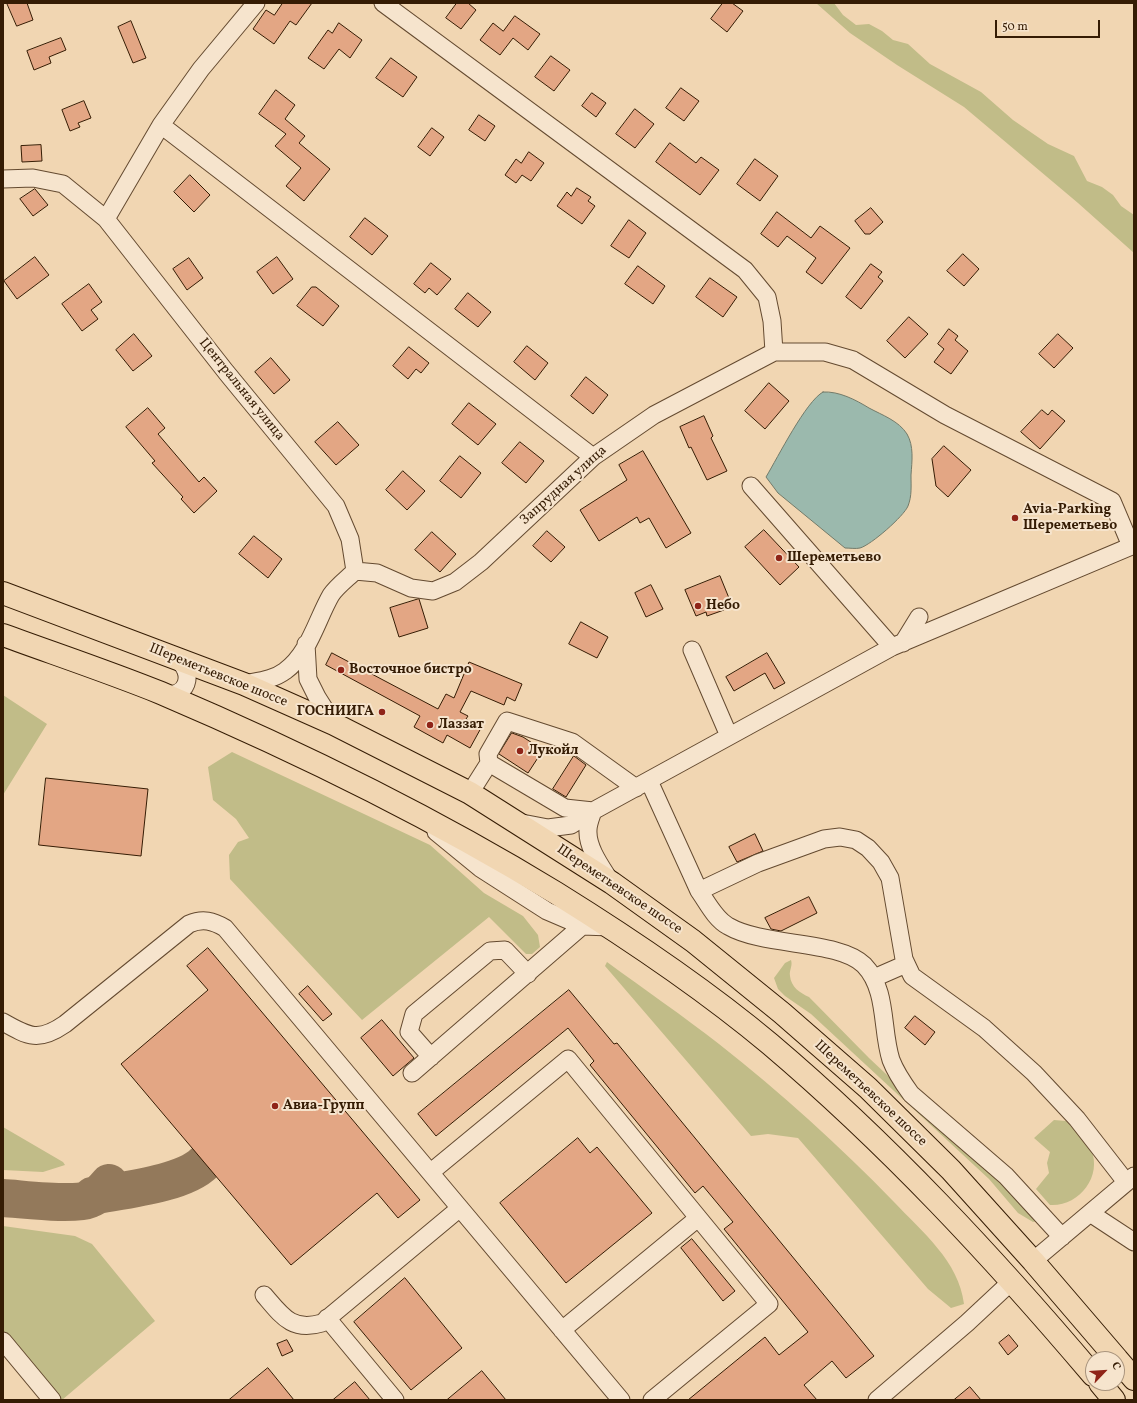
<!DOCTYPE html>
<html>
<head>
<meta charset="utf-8">
<style>
  body { margin:0 }
  #map { position:relative; width:1137px; height:1403px; overflow:hidden; background:#f1d6b2; font-family:Vollkorn,serif }
  canvas { display:block }
  .frame { position:absolute; inset:0; border:4px solid #351c04; pointer-events:none }
  .north { position:absolute; left:1085px; top:1351px; width:40px; height:40px; box-sizing:border-box; background:#f6e4cd; border:1px solid #a9947d; border-radius:50%; rotate:65deg; font-size:11px; font-weight:700; line-height:16px; text-align:center; color:#351c04 }
  .north::after { content:''; display:block; margin:auto; width:14px; height:18px; background:#8f2418; clip-path:polygon(50% 0,100% 100%,50% 72%,0 100%) }
  .scale { position:absolute; left:995px; top:20px; width:105px; height:18px; box-sizing:border-box; border:2px solid #351c04; border-top:0; padding-left:5px; font-size:12px; line-height:14px; white-space:nowrap; color:#351c04; -webkit-text-stroke:3px #f6e4cd; paint-order:stroke }
</style>
</head>
<body>
<div id="map">
<canvas width="1137" height="1403"></canvas>
<div class="frame"></div>
<div class="north">С</div>
<div class="scale">50 m</div>
</div>
<script>
const g = document.querySelector('canvas').getContext('2d');
g.lineJoin = 'round';
function fill(path, color) {
  g.fillStyle = color;
  g.fill(path, 'evenodd');
}
function strokePath(path, color, width, dash) {
  g.strokeStyle = color;
  g.lineWidth = width;
  g.lineCap = dash ? 'butt' : 'round';
  g.setLineDash(dash || []);
  g.stroke(path);
}
function write(font, color, halo, rows, align = 'center') {
  g.font = font + ' Vollkorn,serif';
  g.lineWidth = 4;
  g.setLineDash([]);
  g.textBaseline = 'middle';
  g.strokeStyle = halo;
  g.fillStyle = color;
  for (const [text, x, y, turn = 0] of rows) {
    g.save();
    g.translate(x, y);
    g.rotate((+turn || 0) * Math.PI / 180);
    g.textAlign = isNaN(turn) ? turn : align;
    if (halo) g.strokeText(text, 0, 0);
    g.fillText(text, 0, 0);
    g.restore();
  }
}
const green = new Path2D(`
  M816,3h18l9,12 13,10 13,-1 13,7 11,9 15,4 22,20 51,28 32,28 35,24 26,12 13,25 15,6 11,8 8,11 13,9v38l-56,-50 -114,-96 -67,-42 -47,-32z
  M3,695l44,29 -44,71z
  M232,752l198,93 54,48 39,23 15,19 2,12 -8,7h-6l-37,-37 -127,103 -132,-141 -1,-24 9,-13 11,-4 -13,-19 -23,-19 -5,-33z
  M791,960c2,6 -2,10 -1,16 1,11 10,17 19,21l60,61 81,76 74,63 13,24 -4,1 -15,-9 -29,-34 -178,-165 -26,-18 -7,-7 -4,-11 11,-15z
  M607,962c37,27 76,54 112,82 62,49 120,101 175,158 28,30 65,59 70,102l-13,4 -23,-19 -130,-151 -30,-4 -17,2 -146,-170z
  M1054,1120l12,1c9,9 20,18 25,28 12,28 -13,58 -41,56l-14,-16 13,-16 -2,-10 3,-11 -16,-14z
  M3,1127l60,35 2,3 -22,7 -40,-2z
  M3,1226l72,10 17,8 63,77 -93,79 -59,-69z`);
const water = new Path2D(`
  M823,392c16,-1 33,8 46,16 13,7 30,13 38,26 7,12 5,27 4,41 0,11 1,21 -3,31 -4,10 -37,39 -48,42 -4,1 -10,0 -15,0l-67,-55 -12,-16c12,-20 40,-76 57,-85z`);
const taxiway = new Path2D(`
  M92,1196c31,-6 91,-12 112,-33
  M3,1198c19,1 71,8 87,1 8,-3 13,-9 19,-16`);
const building = new Path2D(`
  M7,3h20l6,17 -16,6z
  M283,3h29l-16,22 -6,-4 -16,23 -21,-15 13,-19 8,5z
  M457,3h11l8,7 -15,19 -15,-11z
  M723,3h9l11,8 -16,21 -16,-13z
  M515,16l25,18 -12,16 -15,-12 -13,17 -20,-15 13,-17 10,8z
  M131,21l15,37 -13,5 -15,-36z
  M339,23l23,17 -12,18 -11,-9 -15,20 -16,-11 20,-28 4,3z
  M61,38l5,12 -17,7 2,6 -17,7 -7,-19z
  M551,56l19,14 -16,21 -19,-14z
  M391,58l26,19 -14,20 -27,-19z
  M681,88l18,13 -15,20 -18,-13z
  M276,90l19,15 -10,14 20,17 -6,7 31,26 -26,32 -18,-15 15,-18 -26,-22 11,-12 -27,-20z
  M592,93l14,10 -10,14 -14,-11z
  M84,101l7,17 -13,5 2,4 -10,4 -8,-21z
  M635,109l19,15 -19,24 -19,-14z
  M479,115l16,11 -10,15 -16,-11z
  M432,128l12,9 -14,19 -12,-9z
  M670,143l26,20 5,-6 18,13 -19,25 -44,-33z
  M41,145l1,16 -20,1 -1,-16z
  M529,152l15,11 -13,18 -9,-6 -6,8 -11,-8 11,-16 5,4z
  M755,159l23,17 -18,25 -23,-17z
  M190,175l20,20 -16,17 -20,-20z
  M577,188l14,9 -3,4 7,5 -13,18 -25,-18 10,-14 4,4z
  M35,189l13,16 -15,11 -13,-17z
  M871,208l12,14 -13,12h-5l-10,-13z
  M777,212l34,26 9,-12 30,22 -28,36 -16,-12 10,-14 -29,-22 -9,11 -17,-13z
  M365,218l23,18 -16,19 -22,-18z
  M629,220l17,13 -17,25 -18,-12z
  M963,254l16,15 -15,17 -17,-15z
  M35,257l14,18 -32,24 -13,-18z
  M277,257l16,22 -20,15 -16,-22z
  M189,258l14,20 -16,12 -14,-21z
  M431,263l20,16 -14,16 -8,-7 -4,5 -11,-9z
  M871,264l11,8 -4,5 5,4 -22,28 -15,-12z
  M638,266l27,20 -12,18 -28,-20z
  M710,278l27,19 -14,20 -27,-20z
  M89,284l13,18 -11,8 7,9 -16,12 -20,-27z
  M312,287h4l23,19 -16,20 -26,-20z
  M468,293l23,19 -13,15 -23,-18z
  M909,317l19,17 -23,24 -18,-17z
  M949,329l9,7 -3,4 13,11 -17,23 -17,-12 10,-13 -6,-5z
  M134,334l18,22 -19,15 -17,-21z
  M1058,334l15,14 -19,20 -15,-14z
  M527,346l21,17 -13,17 -21,-18z
  M409,347l20,16 -8,10 -5,-4 -8,10 -15,-13z
  M271,358l19,22 -16,14 -19,-22z
  M586,377l22,18 -15,19 -22,-18z
  M769,383l20,18 -24,28 -20,-18z
  M469,403l27,21 -18,21 -26,-21z
  M148,408l17,20 -7,6 41,48 5,-5 13,14 -23,22 -13,-14 2,-2 -31,-34 3,-2 -29,-34z
  M1042,410l6,5 4,-5 13,11 -25,28 -19,-17z
  M704,416l9,20 -2,2 16,33 -20,9 -16,-33 -2,1 -9,-21z
  M338,422l21,23 -23,20 -21,-23z
  M520,442l24,19 -18,22 -24,-20z
  M944,446l27,24 -23,27 -12,-11 -4,-27z
  M643,451l48,82 -25,15 -17,-30 -9,5 -3,-6 -38,24 -19,-31 47,-30 -8,-15z
  M460,456l21,17 -20,25 -21,-17z
  M403,471l22,20 -18,19 -21,-20z
  M764,530l35,37 -19,18 -35,-38z
  M547,531l18,16 -14,15 -18,-16z
  M432,532l24,22 -16,18 -25,-22z
  M254,536l28,23 -14,19 -29,-24z
  M720,576l11,27 -9,3 2,4 -17,6 -1,-4 -10,4 -11,-26z
  M651,585l12,24 -17,8 -11,-24z
  M419,599l9,29 -29,9 -9,-29z
  M581,622l27,15 -11,21 -28,-14z
  M332,653l106,56 8,-15 8,4 15,-36 53,22 -7,17 -8,-4 -3,8 -33,-14 -11,21 8,4 -2,3 15,9 -11,20 -23,-13 -4,8 -29,-16 6,-11 -94,-51z
  M767,653l18,30 -11,6 -9,-16 -31,18 -8,-14z
  M512,733l11,4 20,13 -15,23 -29,-19z
  M574,756l12,9 -20,32 -13,-8z
  M46,778l102,11 -7,67 -102,-11z
  M755,834l8,17 -26,11 -8,-15z
  M809,897l8,16 -36,18 -10,-2 -6,-11z
  M208,948l212,252 -22,18 -21,-25 -86,72 -170,-201 87,-74 -21,-24z
  M308,986l24,28 -9,7 -24,-27z
  M569,990l45,54 3,-1 257,313 -28,22 -14,-17 -28,24 13,15h-129l77,-63 14,18 29,-23 -84,-103 9,-7 -30,-36 -8,7 -105,-128 4,-4 -26,-33 -132,108 -18,-22z
  M915,1016l20,16 -10,13 -20,-17z
  M382,1020l32,38 -21,18 -32,-38z
  M578,1138l12,15 7,-6 55,66 -86,70 -66,-80z
  M692,1239l43,52 -12,10 -42,-53z
  M405,1278l57,70 -51,42 -57,-68z
  M1009,1335l9,11 -10,9 -9,-12z
  M287,1340l6,11 -11,5 -5,-12z
  M268,1368l26,32h-65z
  M482,1371l24,29h-59z
  M355,1382l15,18h-37z
  M970,1387l11,13h-27z`);
const minor = new Path2D(`
  M383,3l362,267 22,27 5,24 2,31
  M161,125l432,332
  M3,179l30,-1 30,6 43,35 120,153 110,134 14,33 5,32
  M106,219l55,-94 40,-56 55,-66
  M751,486l141,161
  M355,571l22,2 34,15 22,3 22,-9 26,-20 112,-105 61,-42 120,-63h51l28,8 92,55 167,86 19,45
  M903,643l16,-26
  M306,644l2,35 9,18 17,27
  M692,650l37,86
  M244,684c14,-3 29,-4 41,-13 24,-17 32,-52 46,-76 6,-9 17,-17 24,-24
  M161,693c26,8 36,-21 14,-35
  M489,763l-1,-9 19,-33 65,21 64,46
  M649,781l50,110 59,-28 66,-24 16,-2 16,3 12,8 13,14 9,16 14,81 8,17 72,52 50,45 43,46 49,63
  M470,793l19,-30 76,45 28,3
  M593,811c-2,6 -5,13 -5,19 -1,17 12,35 21,49
  M522,823l26,5 23,-3 22,-14 299,-164 242,-102
  M436,832l44,36 67,43 35,15 29,1
  M699,891c8,11 16,28 29,35 36,21 111,14 136,39 24,25 17,64 27,95 5,13 12,23 20,34l95,82 56,61
  M874,978l32,-14
  M3,1022c26,15 36,20 62,2l124,-100c14,-6 24,-3 36,4l396,472
  M431,1057l-22,-25 5,-18 76,-63 15,-1 23,24
  M412,1073l170,-147
  M431,1172l137,-113 201,245 -117,96
  M1090,1213l44,29
  M1033,1261l101,-85
  M264,1295c18,21 28,37 58,28l138,-115
  M327,1318l68,82
  M562,1330l136,-112
  M3,1341l49,59
  M877,1400l90,-77 45,-42`);
const major = new Path2D(`
  M3,593l241,91 90,40 136,69 142,90 81,58 89,72 86,75 83,82 82,91 84,98
  M3,635c52,19 106,37 158,58 136,58 269,123 395,200 74,46 147,95 214,151 118,100 223,213 323,331
  M1117,1359l17,20
  M1100,1383l14,17`);
const markers = [
  [1015,518,4,"#8f2418"],
  [779,558,4,"#8f2418"],
  [698,606,4,"#8f2418"],
  [341,670,4,"#8f2418"],
  [382,712,4,"#8f2418"],
  [430,725,4,"#8f2418"],
  [520,751,4,"#8f2418"],
  [275,1106,4,"#8f2418"]
];
const streetNames = [
  ["Центральная улица",241,390,51],
  ["Запрудная улица",564,486,-42],
  ["Шереметьевское шоссе",218,676,22],
  ["Шереметьевское шоссе",619,890,34],
  ["Шереметьевское шоссе",870,1094,43]
];
const poiNames = [
  ["Avia-Parking",1023,510],
  ["Шереметьево",1023,526],
  ["Шереметьево",787,558],
  ["Небо",706,606],
  ["Восточное бистро",349,670],
  ["ГОСНИИГА",374,712,"right"],
  ["Лаззат",438,725],
  ["Лукойл",528,751],
  ["Авиа-Групп",283,1106]
];
fill(green, '#c1bc88');
fill(water, '#9bb9ad');
strokePath(water, '#727a69', 1);
strokePath(taxiway, '#93795b', 38);
fill(building, '#e3a684');
strokePath(building, '#351c04', 1);
strokePath(minor, '#644a30', 19);
strokePath(major, '#351c04', 24);
strokePath(minor, '#f6e4cd', 17);
strokePath(major, '#f1d6b2', 22);
for (const [x, y, r, color] of markers) {
  const dot = new Path2D();
  dot.arc(x, y, r, 0, 2 * Math.PI);
  g.fillStyle = color;
  g.fill(dot);
  strokePath(dot, '#f6e4cd', 1.5);
}
write('14px', '#351c04', '#f6e4cd', streetNames);
write('bold 14px', '#351c04', '#f6e4cd', poiNames, 'left');
</script>
</body>
</html>
